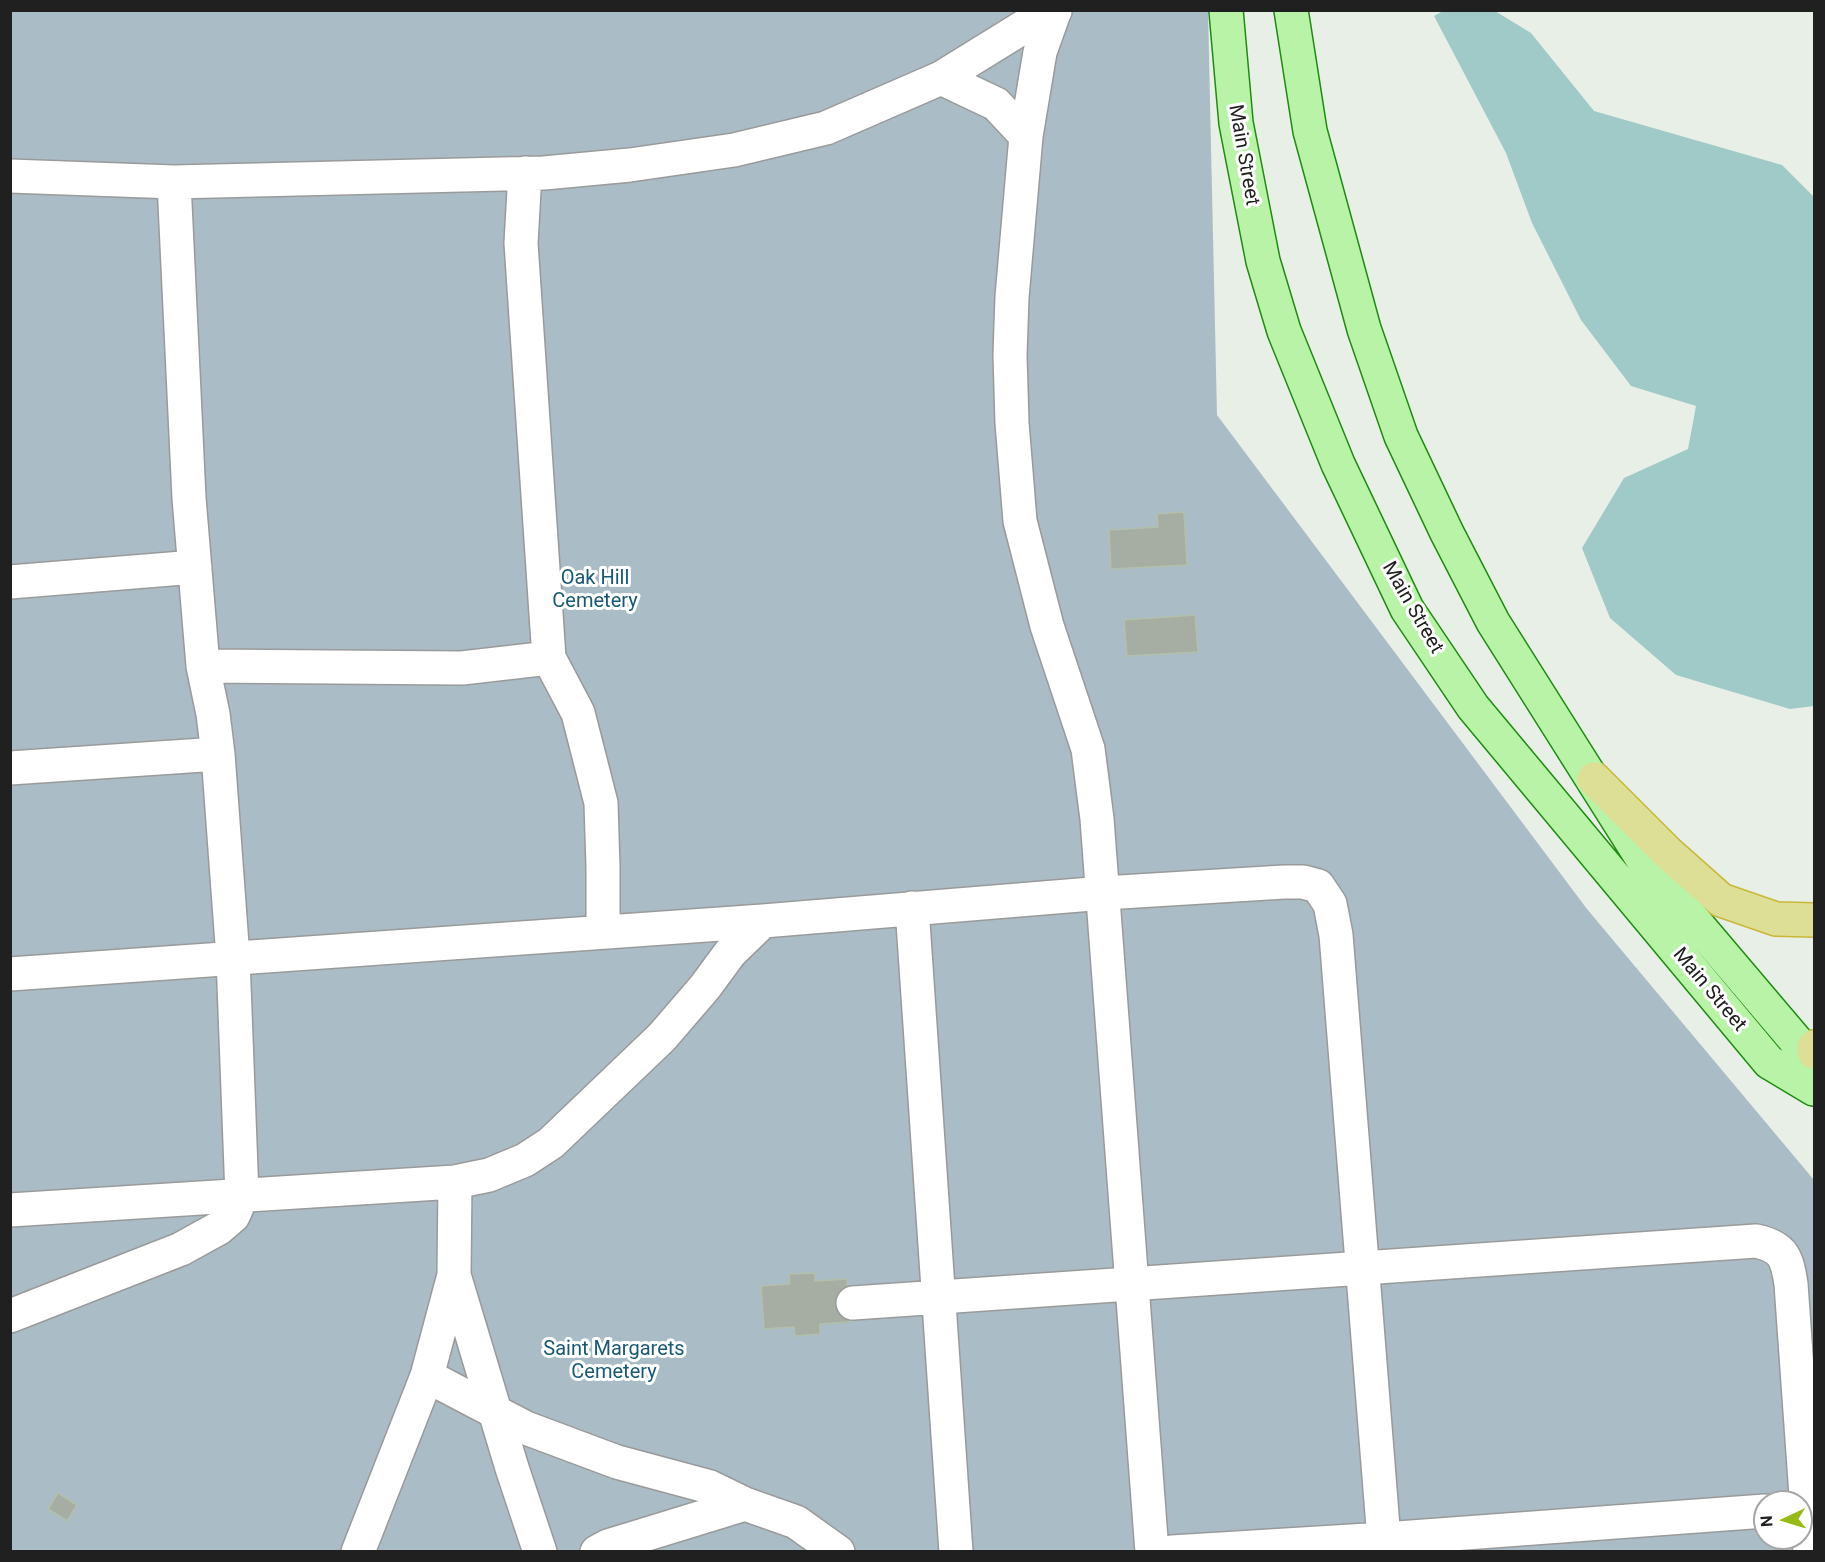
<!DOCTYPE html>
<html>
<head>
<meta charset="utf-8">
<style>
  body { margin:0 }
  #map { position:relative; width:1825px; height:1562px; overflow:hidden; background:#e8efe7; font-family:Roboto,sans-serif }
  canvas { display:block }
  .frame { position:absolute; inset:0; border:12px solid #202020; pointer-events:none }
  .north { position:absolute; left:1753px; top:1490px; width:60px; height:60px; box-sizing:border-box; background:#fff; border:2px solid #a6a6a6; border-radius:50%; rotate:266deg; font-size:16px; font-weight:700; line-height:24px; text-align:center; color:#202020 }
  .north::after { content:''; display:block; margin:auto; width:21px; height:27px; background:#98bb14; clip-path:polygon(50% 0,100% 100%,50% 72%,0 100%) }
</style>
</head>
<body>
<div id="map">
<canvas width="1825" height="1562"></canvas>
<div class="frame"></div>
<div class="north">N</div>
</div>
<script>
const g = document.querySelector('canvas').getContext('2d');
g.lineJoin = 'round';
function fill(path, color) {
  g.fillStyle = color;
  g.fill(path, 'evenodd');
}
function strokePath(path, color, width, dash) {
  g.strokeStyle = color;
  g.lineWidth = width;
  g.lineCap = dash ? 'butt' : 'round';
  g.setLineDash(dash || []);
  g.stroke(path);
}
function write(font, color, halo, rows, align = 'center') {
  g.font = font + ' Roboto,sans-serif';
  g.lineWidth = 6;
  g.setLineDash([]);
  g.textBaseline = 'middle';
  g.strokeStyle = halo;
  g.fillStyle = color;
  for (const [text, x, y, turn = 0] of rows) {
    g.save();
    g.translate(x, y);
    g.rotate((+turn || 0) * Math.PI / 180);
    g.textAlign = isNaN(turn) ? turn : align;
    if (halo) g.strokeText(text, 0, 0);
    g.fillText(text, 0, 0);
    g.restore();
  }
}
const forest = new Path2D(`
  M1443,11h52l36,22 63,78 188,54 32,32v509l-24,3 -114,-34 -66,-57 -28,-70 42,-70 64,-29 8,-43 -65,-20 -50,-66 -49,-97 -26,-70 -72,-137z`);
const cemetery = new Path2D(`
  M11,11h1197l9,404 370,494 227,271v371l-1803,1zM1765,1502h36v36h-36z`);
const building = new Path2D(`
  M1184,512l3,53 -76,4 -2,-39 49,-3 -1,-13z
  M1195,615l3,37 -71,4 -3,-36z
  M815,1273v8l32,-2 3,43 -30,2v10l-25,2 -1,-9 -30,2 -3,-43 29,-2 -1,-10z
  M58,1493l19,12 -10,16 -19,-12z`);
const minor = new Path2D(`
  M1055,10l-15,42 -14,84 -14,161 -2,58 2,68 8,98 27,105 41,123 9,70 55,733
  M941,78l55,26 30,32
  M525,173l-4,70 28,415 29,55 23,90 2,64v65
  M10,176l164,6 370,-9 86,-8 104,-15 92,-22 115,-50 84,-52 30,-15
  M10,582l185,-15
  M203,666l259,2 87,-10
  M10,768l208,-14
  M912,908l44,644
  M10,974l753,-53 341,-28 180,-11h19l15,4 12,18 6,31 49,617
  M455,1182l-1,93 58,193 28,84
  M10,1210l445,-28 34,-7 36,-15 26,-17 111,-106 43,-50 25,-34 33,-32
  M853,1303l903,-62c28,6 31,17 35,43l19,268
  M10,1316l171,-67 38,-21 14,-12 9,-20 -9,-238 -15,-204 -5,-40 -10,-48 -14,-168 -15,-316
  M427,1376l99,52 91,34 93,25 35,17
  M358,1552l69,-176 27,-101
  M597,1552l11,-6 137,-42 51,18 42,30
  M1172,1552l212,-13 381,-28`);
const major = new Path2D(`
  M1226,10l10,113 27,138 21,70 54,133 69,145 66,98 296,355 45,27
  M1291,10l19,121 54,198 37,107 46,97 46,89 152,241 151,178 18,40`);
const highway = new Path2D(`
  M1594,779l73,73 54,48 55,19 38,1
  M1814,1047v5`);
const streetNames = [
  ["Main Street",1243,155,80],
  ["Main Street",1412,608,60],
  ["Main Street",1709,990,50]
];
const parkNames = [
  ["Oak Hill",595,579],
  ["Cemetery",595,602],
  ["Saint Margarets",614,1350],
  ["Cemetery",614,1373]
];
fill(forest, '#a0cac7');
fill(cemetery, '#aabcc6');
fill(building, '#a6ada3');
strokePath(building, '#b2c0ab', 1.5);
strokePath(minor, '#9a9a9a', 36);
strokePath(major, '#1d8c0f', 36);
strokePath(highway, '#cab737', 36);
strokePath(minor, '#fff', 33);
strokePath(major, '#b8f3a8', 33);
strokePath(highway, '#dddf96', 33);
write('20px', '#202020', '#fff', streetNames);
write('20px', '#175975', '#fff', parkNames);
</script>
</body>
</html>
